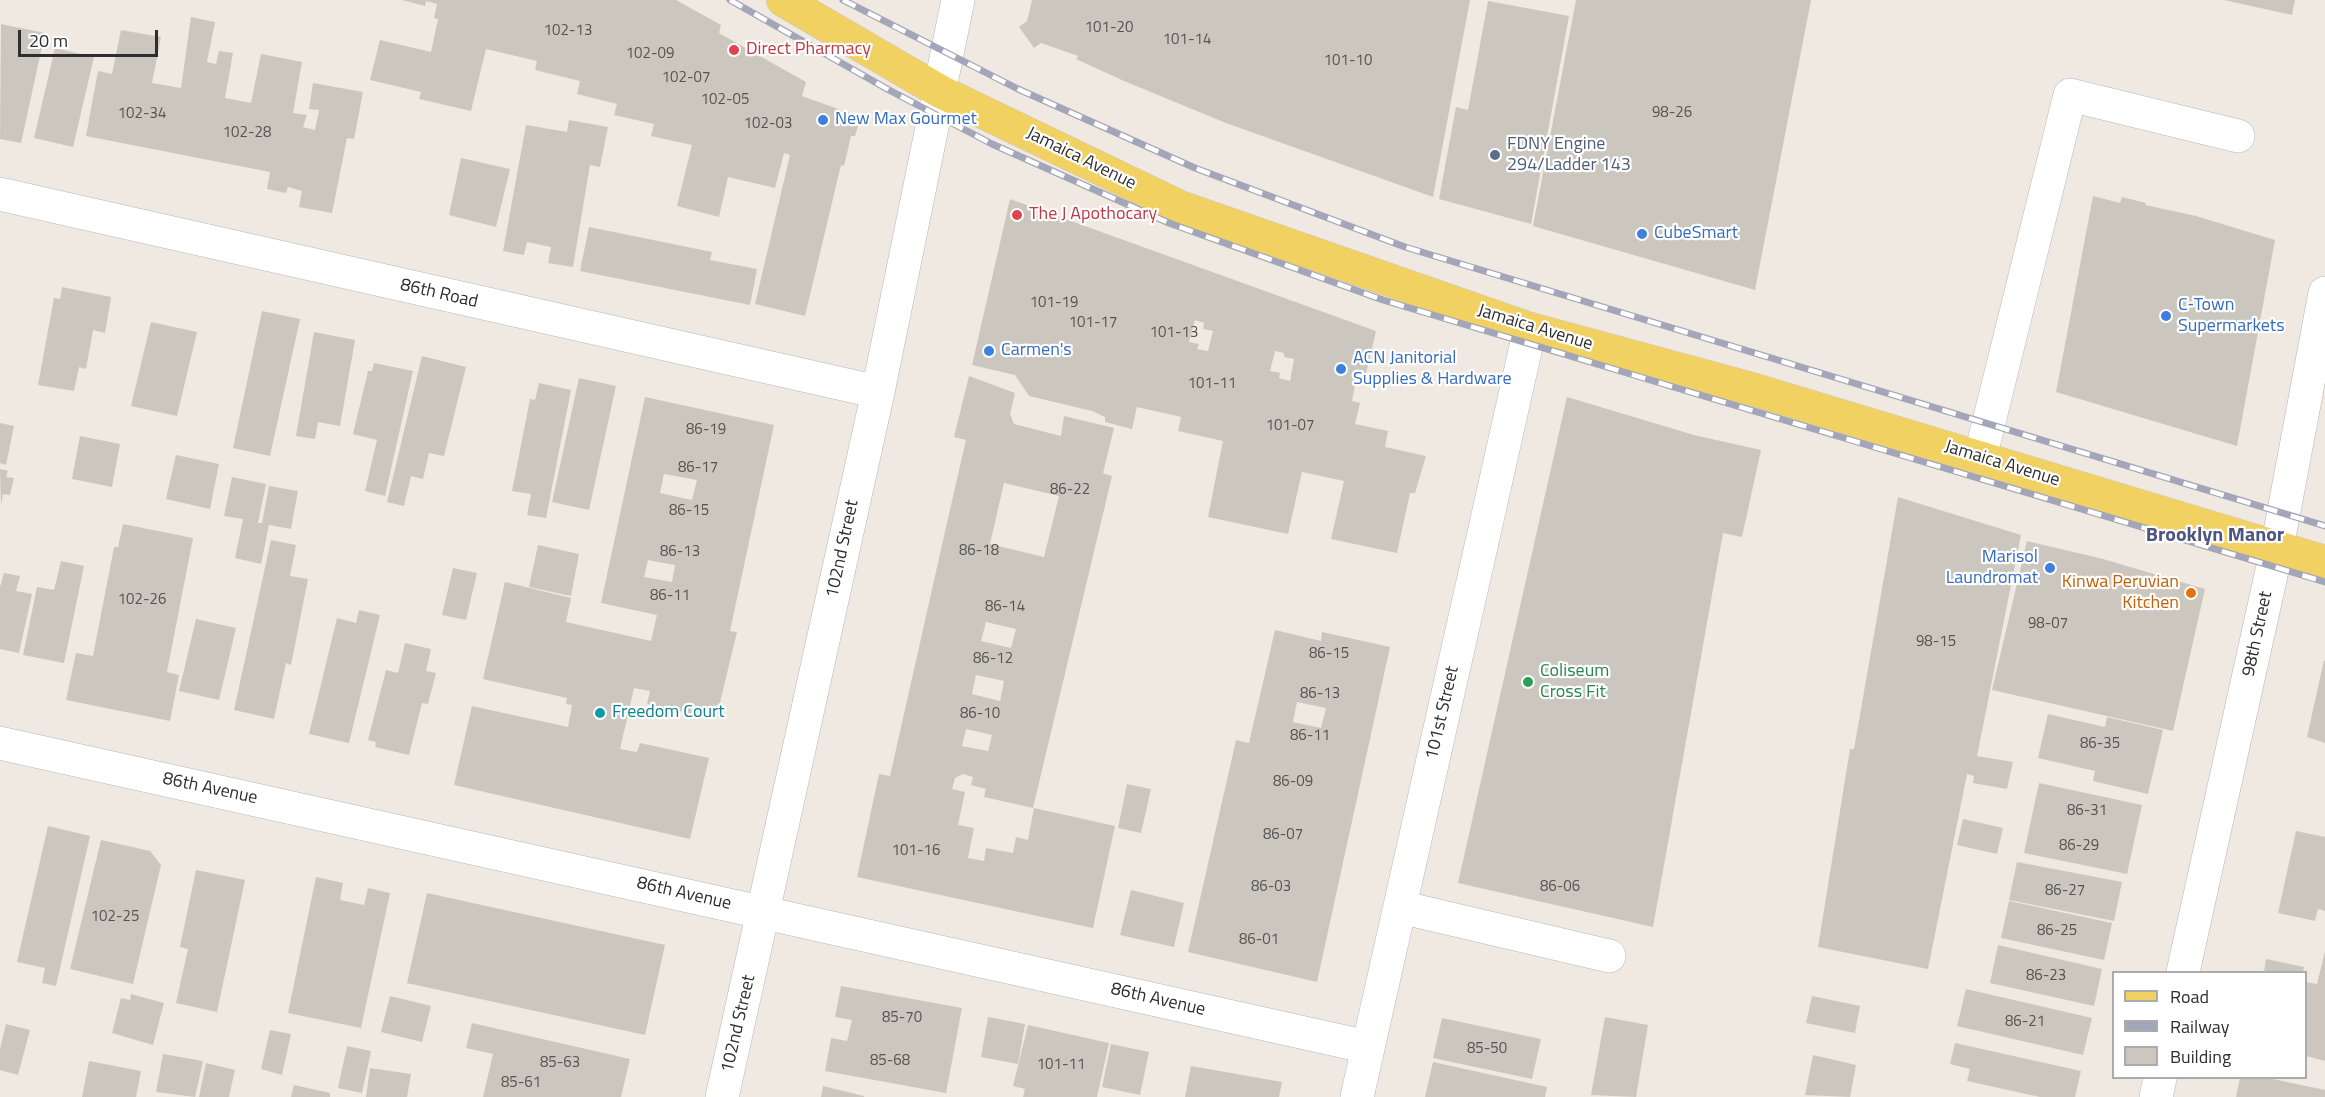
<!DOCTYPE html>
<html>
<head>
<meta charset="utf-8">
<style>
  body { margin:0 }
  #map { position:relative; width:2325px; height:1097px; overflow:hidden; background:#efe9e1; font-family:"Titillium Web",sans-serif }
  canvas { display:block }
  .legend { position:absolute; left:2112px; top:971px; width:195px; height:108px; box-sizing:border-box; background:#fff; border:2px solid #ababab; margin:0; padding:8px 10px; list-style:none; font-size:18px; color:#2e2e2e }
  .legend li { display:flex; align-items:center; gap:12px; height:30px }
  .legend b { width:30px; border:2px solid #ababab }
  .scale { position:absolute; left:18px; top:30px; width:140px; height:27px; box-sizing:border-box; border:3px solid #2e2e2e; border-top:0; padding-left:8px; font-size:18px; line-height:21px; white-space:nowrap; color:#2e2e2e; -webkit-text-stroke:4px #fff; paint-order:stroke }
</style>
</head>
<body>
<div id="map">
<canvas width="2325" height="1097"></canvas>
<ul class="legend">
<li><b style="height:8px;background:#f2d163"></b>Road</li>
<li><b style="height:8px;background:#a3a6b8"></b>Railway</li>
<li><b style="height:16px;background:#cbc7bf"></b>Building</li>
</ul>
<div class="scale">20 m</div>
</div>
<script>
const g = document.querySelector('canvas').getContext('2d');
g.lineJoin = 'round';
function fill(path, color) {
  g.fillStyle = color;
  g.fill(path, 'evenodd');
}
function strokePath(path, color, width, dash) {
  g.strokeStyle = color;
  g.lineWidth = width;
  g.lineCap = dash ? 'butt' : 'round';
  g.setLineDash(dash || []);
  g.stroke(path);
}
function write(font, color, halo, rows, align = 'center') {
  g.font = font + ' "Titillium Web",sans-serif';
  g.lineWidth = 4.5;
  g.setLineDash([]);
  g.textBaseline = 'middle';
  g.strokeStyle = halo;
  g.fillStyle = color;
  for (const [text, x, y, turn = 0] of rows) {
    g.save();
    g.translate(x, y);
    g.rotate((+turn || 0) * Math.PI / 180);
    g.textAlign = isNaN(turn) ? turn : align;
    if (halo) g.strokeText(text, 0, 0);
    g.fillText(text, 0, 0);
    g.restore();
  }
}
const building = new Path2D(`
  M402,0h274l45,25 -2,8 87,49 -4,14 50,18 6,12 -3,10h-4l-7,30 -3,-1 -36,151 -50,-12 35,-149 -6,-2 -9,35 -47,-11 -9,40 -42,-11 15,-61 -41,-9 3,-12 -40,-9 3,-11 -40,-10 3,-13 -45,-11 2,-9 -51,-12 -15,62 -52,-12 2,-7 -51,-12 10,-40 51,12 7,-33 -4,-1 3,-14 -11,-3 -1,5z
  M1032,0h438l-37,197 -207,-74 -102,-42 -48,-22 2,-3 -37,-13 -7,5 -15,-21 8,-6z
  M1576,0h235l-56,290 -222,-64z
  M2224,0h71l-3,15z
  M1488,1l81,15 -38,208 -92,-25 17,-92 12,3z
  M191,17l24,5 -8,40 9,2 3,-13 14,2 -8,45 26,5 10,-49 41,8 -9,51 14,2 -4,12 12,3 4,-20 -10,-1 4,-26 50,9 -9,47 -7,-1 -15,75 -33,-6 3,-16 -14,-4 -2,6 -19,-4 3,-17 -184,-36 12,-65 14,3 9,-44 40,7 -9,46 29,5z
  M1,24l44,9 -24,110 -21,-4z
  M55,48l39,9 -21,90 -39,-9z
  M569,120l39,7 -8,40 -10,-2 -17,102 -25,-4 3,-16 -24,-5 -3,13 -21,-4 23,-126 41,7z
  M461,158l49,11 -14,58 -47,-12z
  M2093,196l27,7 2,-6 24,6 -1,2 51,11 79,24 -38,206 -181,-54z
  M1010,199l366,132 -12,51 -8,-2 -4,21 8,2 -5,21 33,7 -3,16 41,9 -11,37h-5l-13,60 -66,-14 13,-58 -42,-9 -14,62 -80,-17 15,-76 -45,-10 3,-14 -44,-10 -5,22 -27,-7v-5l-13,-6 -63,-15 -14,-21 -43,-10zM1195,320l9,3 -1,6 10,2 -5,20 -11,-2 2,-5 -10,-2zM1275,351l9,2v4l10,2 -4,22 -11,-3 1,-5 -10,-2z
  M589,227l123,25 -2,8 47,9 -7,36 -170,-34z
  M62,287l49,10 -6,36 -12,-3 -7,39 -7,-2 -5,24 -36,-6 16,-87 6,1z
  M262,311l38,8 -30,137 -37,-8z
  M151,322l46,10 -20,84 -46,-10z
  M314,332l41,8 -15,86 -22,-4 -3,17 -19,-3z
  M422,356l44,11 -22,89 -15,-3 -6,26 -12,-3 -7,30 -17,-4z
  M374,363l39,8 -28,125 -20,-5 12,-51 -24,-6 15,-63h4z
  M969,376l46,17 -5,21 4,10 47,12 3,-20 50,12 -11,45 9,3 -79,332 -49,-11 2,-8 -15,-4 2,-8 -10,-3 -8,4 -3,11 13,3 -7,33 16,3 -6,30 16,3 2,-13 27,5 3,-16 12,3 6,-32 81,18 -22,102 -236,-51 22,-103 11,2 61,-271 15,-65 -12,-3zM1004,483l55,13 -15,61 -54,-13zM986,622l30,7 -5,19 -30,-7zM976,675l28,6 -4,20 -28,-7zM966,729l26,6 -4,16 -26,-5z
  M579,378l37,8 -27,124 -37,-8z
  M539,383l32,7 -25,128 -19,-3 4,-21 -19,-3 18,-92 5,1z
  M645,397l129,28 -44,206 7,1 -21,87 -69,-15 3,-13 -16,-3 -14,61 17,3 3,-9 69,15 -19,81 -236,-54 18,-79 96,21 4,-22 -6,-1 1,-6 -84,-19 22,-97 66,16 -5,24 85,19 6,-26 -56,-12zM664,474l33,6 -5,20 -32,-7zM648,560l27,5 -3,17 -28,-5z
  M1567,397l127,38 67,15 -19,87 -19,-4 -70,394 -195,-44z
  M0,423l14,3 -8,39 -6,-2z
  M80,436l40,8 -8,43 -40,-8z
  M176,455l43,9 -9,45 -44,-10z
  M0,469l8,2 -2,6 8,1 -4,17 -7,-1 -2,11z
  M232,477l34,7 -8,39h4l7,-37 29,5 -7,38 -22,-4 -8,39 -26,-6 8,-39 -19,-3z
  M1898,497l123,38 -44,221 36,6 -6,27 -34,-6 1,-7 -7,-2 -39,195 -110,-22 32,-198h4z
  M123,524l70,14 -26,134 12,3 -9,46 -104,-21 10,-47 17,3 21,-109h4z
  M271,540l25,5 -6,31 18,3 -17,86 -5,-2 -12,56 -40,-9z
  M2027,541l76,18 102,30 -32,142 -181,-41z
  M538,545l41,9 -8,42 -42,-9z
  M61,561l23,5 -20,97 -41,-8 14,-68 17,3z
  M453,568l24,5 -11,47 -24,-5z
  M4,573l16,3 -4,15 16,3 -13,59 -19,-4v-62z
  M359,610l21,5 -31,128 -40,-9 28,-116 19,5z
  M196,619l40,9 -17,72 -40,-9z
  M1275,630l46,11 1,-9 68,15 -73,335 -129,-30 48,-212 13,3zM1297,702l29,6 -5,20 -28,-6z
  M405,643l26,6 -5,22 10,2 -8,31 -6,-1 -13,52 -34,-8 1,-5 -8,-2 18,-70 12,3z
  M2324,660l1,1v82l-18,-6z
  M2048,714l57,13 2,-10 56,13 -15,64 -55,-13 2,-10 -57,-13z
  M2039,783l103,22 -15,69 -103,-21z
  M1127,784l24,5 -10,44 -23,-5z
  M1963,819l40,9 -6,26 -40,-9z
  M48,826l42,10 -34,150 -14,-3 3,-15 -28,-6z
  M2296,831l29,6v74l-7,-2 -3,12 -37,-8z
  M101,840l49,11 11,14 -28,119 -63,-15z
  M2017,862l105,20 -8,39 -105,-21z
  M196,870l49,10 -28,132 -41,-9 12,-54 -8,-2z
  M316,877l27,6 -3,17 24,5 4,-17 22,5 -29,135 -73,-15z
  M1131,890l53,13 -10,44 -54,-12z
  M427,893l238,52 -20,90 -238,-52z
  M2009,901l103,22 -8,37 -103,-22z
  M1998,945l104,24 -8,37 -104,-23z
  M2325,951v110l-19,-5v-74l11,2z
  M2266,959l38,8 -1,5h-39z
  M841,986l121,22 -16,85 -121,-22 6,-33 16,3 5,-21 -17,-3z
  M1966,989l126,29 -9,37 -126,-29z
  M131,994l33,9 -11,42 -41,-12 9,-35 9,2z
  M390,996l41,10 -9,36 -41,-10z
  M1812,996l48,10 -5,27 -49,-10z
  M988,1017l37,7 -7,40 -37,-7z
  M1605,1017l43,8 -12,72 -45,-2z
  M1442,1018l99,21 -9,40 -99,-21z
  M472,1023l158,36 -9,38h-138l10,-43 -27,-6z
  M6,1024l24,6 -12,45 -18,-5v-21z
  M1028,1025l81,18 -12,54h-74l2,-8 -12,-3z
  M270,1030l21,4 -9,41 -21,-6z
  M1955,1043l126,28 -6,26h-35l-73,-16 3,-12 -20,-5z
  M1111,1044l38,8 -9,43 -38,-8z
  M347,1046l24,5 -9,42 -24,-5z
  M163,1054l40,7 -8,36 -39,-5z
  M1813,1055l43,10 -6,32 -45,-2z
  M89,1061l52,10 -5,26h-54z
  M1433,1062l114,25 -2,10h-120z
  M206,1063l29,7 -6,27h-30z
  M1191,1066l91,16 -3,15h-94z
  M370,1068l41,6 -4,23h-41z
  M2240,1078h28l57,12v7h-89z
  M294,1085l36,8v4h-39z
  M823,1086l41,10v1h-43z`);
const minor = new Path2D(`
  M0,194l878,198
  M1980,458l90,-363 168,41
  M0,743l1368,304
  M1400,907l209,49
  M2183,972l94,-424 48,-255
  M722,1097l156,-705 80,-392
  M1357,1097l173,-768
  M2156,1097l4,-19`);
const major = new Path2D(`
  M783,0l158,92 239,115 350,122 225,61 570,172`);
const rail = new Path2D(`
  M730,0l159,90 103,54 177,79 214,77 942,282
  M843,0l175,89 177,79 210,79 920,279`);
const markers = [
  [734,50,6,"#e0444e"],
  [823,120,6,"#3f7fe0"],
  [1495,155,6,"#5c6f8a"],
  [1017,215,6,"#e0444e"],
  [1642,234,6,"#3f7fe0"],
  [2166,316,6,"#3f7fe0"],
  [989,351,6,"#3f7fe0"],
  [1341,369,6,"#3f7fe0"],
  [2050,568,6,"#3f7fe0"],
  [2191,593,6,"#e8710a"],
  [1528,682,6,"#2e9e5b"],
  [600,713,6,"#0f9aa8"]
];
const numberNames = [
  ["101-20",1109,28],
  ["102-13",568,31],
  ["101-14",1187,40],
  ["102-09",650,54],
  ["101-10",1348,61],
  ["102-07",686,78],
  ["102-05",725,100],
  ["98-26",1672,113],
  ["102-34",142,114],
  ["102-03",768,124],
  ["102-28",247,133],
  ["101-19",1054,303],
  ["101-17",1093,323],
  ["101-13",1174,333],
  ["101-11",1212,384],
  ["101-07",1290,426],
  ["86-19",706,430],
  ["86-17",698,468],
  ["86-22",1070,490],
  ["86-15",689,511],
  ["86-18",979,551],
  ["86-13",680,552],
  ["86-11",670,596],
  ["102-26",142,600],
  ["86-14",1005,607],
  ["98-07",2048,624],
  ["98-15",1936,642],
  ["86-15",1329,654],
  ["86-12",993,659],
  ["86-13",1320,694],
  ["86-10",980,714],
  ["86-11",1310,736],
  ["86-35",2100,744],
  ["86-09",1293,782],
  ["86-31",2087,811],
  ["86-07",1283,835],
  ["86-29",2079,846],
  ["101-16",916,851],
  ["86-03",1271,887],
  ["86-06",1560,887],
  ["86-27",2065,891],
  ["102-25",115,917],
  ["86-25",2057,931],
  ["86-01",1259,940],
  ["86-23",2046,976],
  ["85-70",902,1018],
  ["86-21",2025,1022],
  ["85-50",1487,1049],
  ["85-68",890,1061],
  ["85-63",560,1063],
  ["101-11",1061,1065],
  ["85-61",521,1083]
];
const healthNames = [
  ["Direct Pharmacy",746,50],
  ["The J Apothocary",1029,215]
];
const shopNames = [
  ["New Max Gourmet",835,120],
  ["CubeSmart",1654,234],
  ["C‑Town",2178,306],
  ["Supermarkets",2178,327],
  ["Carmen's",1001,351],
  ["ACN Janitorial",1353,359],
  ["Supplies & Hardware",1353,380],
  ["Marisol",2038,558,"right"],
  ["Laundromat",2038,579,"right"]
];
const serviceNames = [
  ["FDNY Engine",1507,145],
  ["294/Ladder 143",1507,166]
];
const streetNames = [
  ["Jamaica Avenue",1081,159,26],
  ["86th Road",439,294,13],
  ["Jamaica Avenue",1535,328,17],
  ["Jamaica Avenue",2002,464,17],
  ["102nd Street",843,549,-78],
  ["98th Street",2258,634,-78],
  ["101st Street",1443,713,-77],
  ["86th Avenue",210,789,12],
  ["86th Avenue",684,894,13],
  ["86th Avenue",1158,1000,13],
  ["102nd Street",739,1024,-77]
];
const foodNames = [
  ["Kinwa Peruvian",2179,583],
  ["Kitchen",2179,604]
];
const leisureNames = [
  ["Coliseum",1540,672],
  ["Cross Fit",1540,693]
];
const cultureNames = [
  ["Freedom Court",612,713]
];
const neighbourhoodNames = [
  ["Brooklyn Manor",2215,536]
];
fill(building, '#cbc7bf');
strokePath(minor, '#b4b7c1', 34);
strokePath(major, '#c9c9c9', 34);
strokePath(minor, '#fff', 33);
strokePath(major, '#f2d163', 33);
strokePath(rail, '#a3a6b8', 7);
strokePath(rail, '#fff', 4.5, [14]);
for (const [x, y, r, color] of markers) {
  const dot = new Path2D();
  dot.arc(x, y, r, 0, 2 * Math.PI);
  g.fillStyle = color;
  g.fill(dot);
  strokePath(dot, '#fff', 2);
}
write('15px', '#555452', null, numberNames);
write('18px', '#be3a42', '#fff', healthNames, 'left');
write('18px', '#366cbe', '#fff', shopNames, 'left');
write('18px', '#4e5e75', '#fff', serviceNames, 'left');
write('18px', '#2e2e2e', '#fff', streetNames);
write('18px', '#c56008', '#fff', foodNames, 'right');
write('18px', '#27864d', '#fff', leisureNames, 'left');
write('18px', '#0d838f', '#fff', cultureNames, 'left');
write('bold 20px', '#4d5680', '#fff', neighbourhoodNames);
</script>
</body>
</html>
